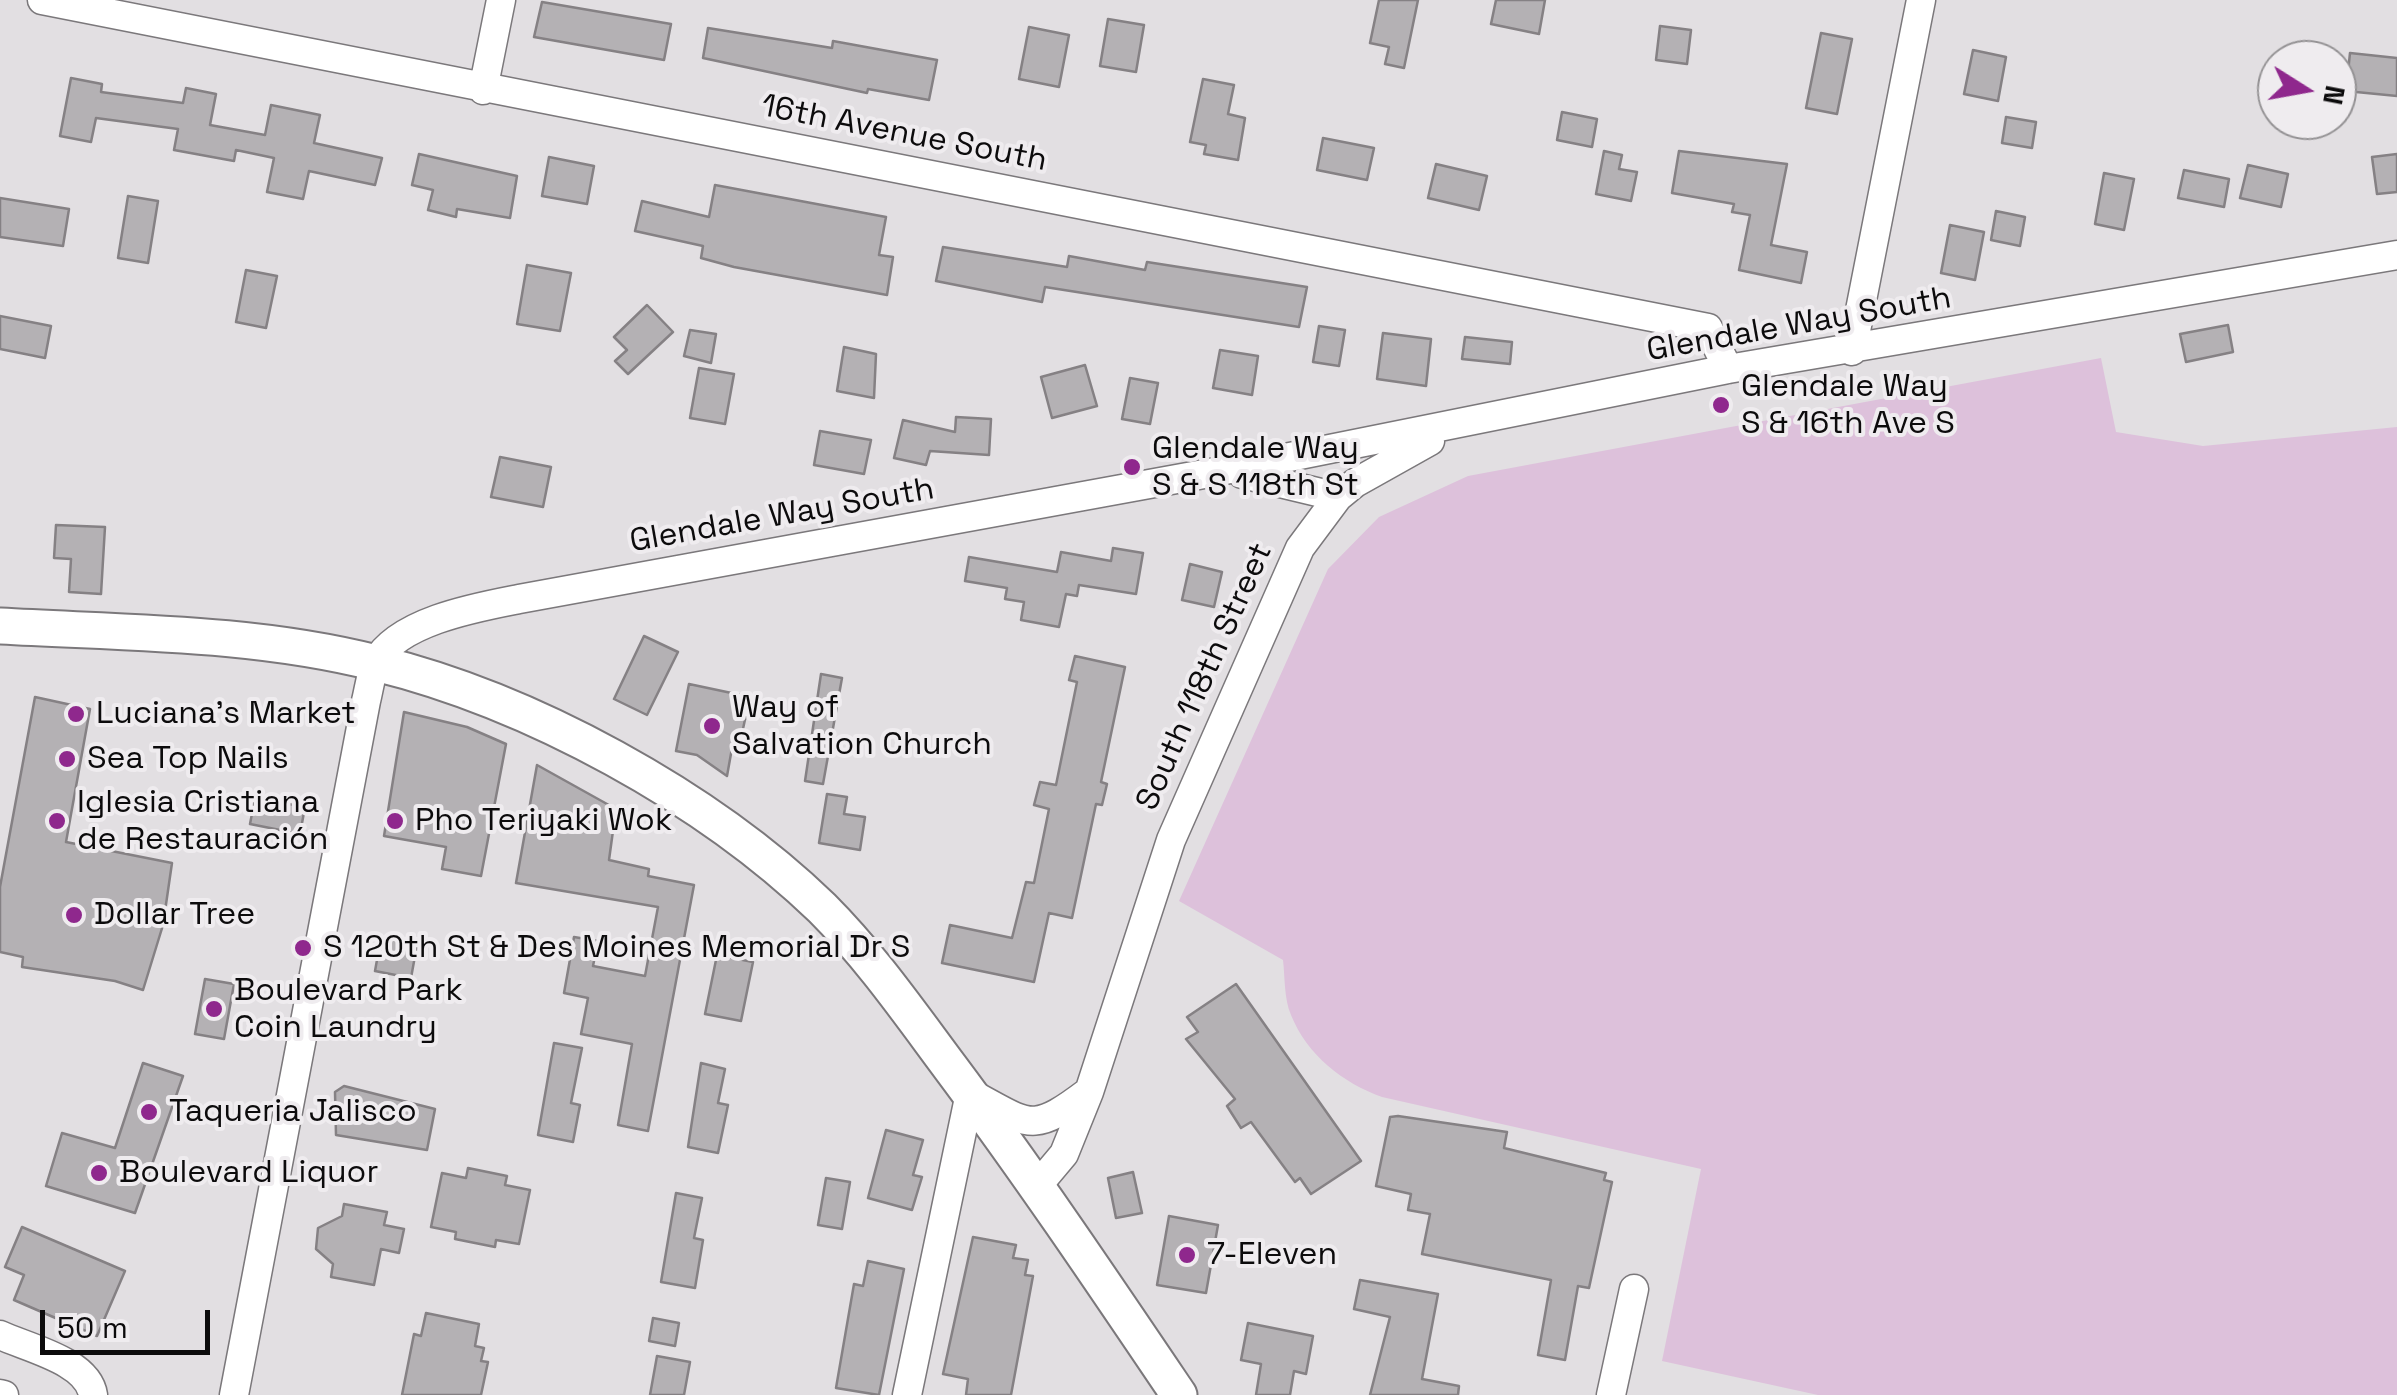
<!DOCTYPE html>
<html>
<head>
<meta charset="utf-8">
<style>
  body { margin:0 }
  #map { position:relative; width:2397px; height:1395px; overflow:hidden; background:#e2dfe2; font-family:"Space Grotesk",sans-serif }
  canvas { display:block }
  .north { position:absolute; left:2257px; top:40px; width:100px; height:100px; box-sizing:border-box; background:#efecef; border:2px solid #949294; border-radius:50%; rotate:101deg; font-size:28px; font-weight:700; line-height:40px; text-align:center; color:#0c0b0c }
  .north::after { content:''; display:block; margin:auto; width:35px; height:45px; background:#8f288d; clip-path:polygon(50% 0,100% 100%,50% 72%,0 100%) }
  .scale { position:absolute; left:40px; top:1310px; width:170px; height:45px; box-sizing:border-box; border:5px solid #0c0b0c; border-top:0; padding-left:12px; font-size:30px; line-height:35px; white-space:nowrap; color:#0c0b0c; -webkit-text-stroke:8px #efecef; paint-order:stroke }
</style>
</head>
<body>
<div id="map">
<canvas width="2397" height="1395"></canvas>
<div class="north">N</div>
<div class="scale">50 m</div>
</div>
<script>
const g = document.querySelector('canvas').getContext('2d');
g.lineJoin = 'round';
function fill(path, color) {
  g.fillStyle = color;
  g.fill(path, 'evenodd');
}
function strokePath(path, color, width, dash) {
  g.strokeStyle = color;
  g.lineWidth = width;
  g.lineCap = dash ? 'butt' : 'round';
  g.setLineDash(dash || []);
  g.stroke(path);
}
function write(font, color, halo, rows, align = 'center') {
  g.font = font + ' "Space Grotesk",sans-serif';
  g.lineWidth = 8;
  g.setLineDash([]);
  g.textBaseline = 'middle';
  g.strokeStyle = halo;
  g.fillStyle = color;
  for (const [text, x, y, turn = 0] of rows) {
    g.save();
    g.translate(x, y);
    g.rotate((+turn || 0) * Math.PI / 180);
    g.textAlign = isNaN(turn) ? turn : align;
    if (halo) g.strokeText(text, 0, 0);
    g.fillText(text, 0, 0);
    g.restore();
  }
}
const green = new Path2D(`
  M2101,358l15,74 87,14 194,-19v968h-579l-156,-34 39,-192 -319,-72c-39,-14 -75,-42 -91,-82 -7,-16 -6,-38 -8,-55l-104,-59 149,-332 51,-52 89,-41z`);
const building = new Path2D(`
  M1379,0h39l-14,68 -19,-4 4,-17 -19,-4z
  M1496,0h49l-6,34 -48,-10z
  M542,2l129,22 -7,36 -130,-23z
  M1108,19l36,6 -8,47 -36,-6z
  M1660,26l31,4 -4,34 -31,-4z
  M1029,27l40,8 -10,52 -40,-8z
  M708,28l124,20 1,-7 104,19 -8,40 -61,-11 -1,4 -164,-35z
  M1821,33l31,6 -15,75 -31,-6z
  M1973,50l33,7 -8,44 -34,-7z
  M2350,53l47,5v38l-51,-5z
  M71,78l31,6 -1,8 82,11 3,-15 30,6 -6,31 55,10 6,-30 49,10 -6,28 68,15 -7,27 -66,-14 -6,28 -36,-7 7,-34 -38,-8 -2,11 -60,-11 4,-21 -82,-11 -5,24 -31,-6z
  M1203,79l31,6 -6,29 17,4 -7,42 -34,-6 2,-9 -16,-3z
  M1562,112l35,7 -5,28 -35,-7z
  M2006,117l30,5 -4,26 -30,-5z
  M1323,138l51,10 -7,32 -50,-10z
  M1604,151l18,4 -3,14 18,3 -6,29 -35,-7z
  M1679,151l108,13 -16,81 36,7 -6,31 -62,-13 11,-55 -18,-3 2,-8 -62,-11z
  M419,154l98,22 -7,42 -53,-9 -1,8 -28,-7 5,-20 -21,-5z
  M2397,154v38l-20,2 -5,-37z
  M549,157l45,9 -7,38 -45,-8z
  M1436,164l51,12 -8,34 -51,-12z
  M2248,165l40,9 -7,33 -41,-9z
  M2184,170l45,9 -5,28 -46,-9z
  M2104,173l30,6 -10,51 -29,-6z
  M715,185l171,32 -7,38 14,2 -6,38 -153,-28 -33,-9 2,-12 -68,-15 7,-30 67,16z
  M128,196l30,5 -10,62 -30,-5z
  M0,198l69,11 -6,37 -63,-9z
  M1996,211l29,6 -5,29 -29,-6z
  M1950,225l34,7 -9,48 -34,-7z
  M943,247l124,20 2,-11 76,14 2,-8 160,25 -8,40 -254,-40 -3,15 -106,-21z
  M527,265l44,8 -11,58 -43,-7z
  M246,270l31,6 -11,52 -30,-6z
  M647,305l26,27 -45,42 -13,-13 12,-11 -13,-13z
  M0,316l51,10 -6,32 -45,-9z
  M2228,325l5,27 -47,10 -6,-28z
  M1319,326l26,4 -6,36 -26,-4z
  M690,330l26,4 -5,29 -27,-7z
  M1383,333l48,6 -5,47 -49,-7z
  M1465,337l47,5 -2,22 -48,-5z
  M844,347l32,7 -2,44 -37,-7z
  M1220,350l38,6 -6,39 -39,-7z
  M1085,365l12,41 -45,12 -11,-41z
  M699,368l35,6 -9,50 -35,-6z
  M1130,378l28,5 -8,41 -28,-5z
  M956,417l35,2 -2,36 -59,-4 -4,14 -32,-7 9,-38 52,12z
  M820,431l51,9 -7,34 -50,-9z
  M500,457l51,10 -8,40 -52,-10z
  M56,525l49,2 -4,67 -32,-2 2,-33 -17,-1z
  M1113,548l30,5 -7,41 -57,-9 -2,11 -11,-2 -7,33 -38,-7 3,-18 -19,-3 2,-11 -42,-7 4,-24 88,15 4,-20 50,9z
  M1190,564l32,8 -8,35 -32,-7z
  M644,636l34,16 -31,63 -33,-16z
  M1075,656l50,11 -24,115 6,2 -5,21 -6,-1 -24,114 -23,-5 -15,69 -92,-19 8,-38 62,13 14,-56 8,1 15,-74 -15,-4 6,-23 16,3 21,-103 -8,-2z
  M821,674l21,4 -19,106 -18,-3z
  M689,684l52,11 -3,18 8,2 -5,23 -7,-1 -7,39 -30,-21 -21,-4z
  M35,697l55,12 -24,133 106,21 -9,62 -20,65 -28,-9 -93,-14 1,-10 -23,-5v-65z
  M404,712l63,15 39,17 -25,132 -39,-7 4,-22 -62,-11z
  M537,765l79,44 -7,51 40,9 -1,7 46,9 -46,246 -30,-6 14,-81 -51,-10 7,-36 -24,-5 10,-56 24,4 -5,25 52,10 13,-69 -142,-24z
  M827,794l20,3 -3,17 21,3 -5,33 -41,-7z
  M255,798l50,9 -5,27 -50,-10z
  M381,938l36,7 -6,33 -36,-7z
  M717,955l36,7 -12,59 -36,-7z
  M205,979l29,5 -10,55 -29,-5z
  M1236,984l125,177 -50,33 -11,-16 -5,4 -44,-60 -10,6 -14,-22 8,-7 -49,-60 12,-7 -11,-15z
  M554,1043l28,5 -11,55 9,2 -7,37 -35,-7z
  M143,1063l40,13 -48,137 -89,-27 16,-53 53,15z
  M701,1063l24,6 -7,34 10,2 -10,48 -30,-6z
  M344,1086l91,23 -8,41 -91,-15 -1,-43z
  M1398,1116l109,16 -3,16 102,25 -2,7 8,2 -23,106 -11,-2 -13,74 -27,-5 13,-75 -129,-26 8,-40 -22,-4 3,-16 -35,-8 14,-69z
  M886,1130l37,10 -10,35 9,2 -10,33 -44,-12z
  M468,1168l39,8 -2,9 25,5 -11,54 -23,-4 -1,7 -40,-8 1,-7 -25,-5 11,-54 24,5z
  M1133,1172l9,41 -26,5 -8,-40z
  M826,1178l24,4 -8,47 -24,-4z
  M676,1193l26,5 -8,40 9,2 -8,48 -34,-6z
  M344,1204l43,8 -3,13 20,4 -5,24 -18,-4 -7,36 -43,-8 2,-13 -17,-15 2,-21 24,-12z
  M1169,1216l49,9 -12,68 -49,-8z
  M22,1227l103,44 -28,65 -83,-36 10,-25 -19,-8z
  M973,1237l43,8 -3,13 15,2 -3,15 8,1 -22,119h-45l2,-16 -25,-5z
  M868,1261l36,8 -25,126 -43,-7 18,-104 9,2z
  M1360,1280l78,14 -16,85 37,7 -1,9h-88l20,-78 -36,-8z
  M426,1313l53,11 -4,22 9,2 -3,13 7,1 -7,33h-79l12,-61 7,2z
  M653,1318l26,5 -4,23 -26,-5z
  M1248,1323l65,13 -7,38 -12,-3 -4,24h-34l5,-31 -20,-4z
  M657,1356l33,6 -6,33h-34z`);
const minor = new Path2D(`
  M42,0l1666,328 20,41
  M483,90l18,-90
  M1852,351l69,-351
  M1242,474l96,23
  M1038,1185l26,-31 25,-62 82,-252 129,-292 38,-51 17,-14 75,-42
  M0,1335c28,13 88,26 93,60
  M0,1394l4,1
  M234,1395l132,-694c3,-12 5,-28 10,-39 22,-41 102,-55 143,-63l696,-127 513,-103 669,-114
  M907,1395l63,-302c60,32 61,42 118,-1
  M1611,1395l23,-106`);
const major = new Path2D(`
  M0,626c124,7 254,6 376,37 155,38 331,134 446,245 48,48 87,104 128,159 80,107 154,217 229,328`);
const markers = [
  [1721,405,10,"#8f288d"],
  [1132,467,10,"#8f288d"],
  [76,714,10,"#8f288d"],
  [712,726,10,"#8f288d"],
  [67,759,10,"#8f288d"],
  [57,821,10,"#8f288d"],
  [395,821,10,"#8f288d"],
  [74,915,10,"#8f288d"],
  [303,948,10,"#8f288d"],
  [214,1009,10,"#8f288d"],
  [149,1112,10,"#8f288d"],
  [99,1173,10,"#8f288d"],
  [1187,1255,10,"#8f288d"]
];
const streetNames = [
  ["16th Avenue South",904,134,11],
  ["Glendale Way South",1799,325,-10],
  ["Glendale Way South",782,516,-10],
  ["South 118th Street",1205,677,-66]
];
const poiNames = [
  ["Glendale Way",1741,387],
  ["S & 16th Ave S",1741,424],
  ["Glendale Way",1152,449],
  ["S & S 118th St",1152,486],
  ["Way of",732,708],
  ["Salvation Church",732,745],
  ["Luciana's Market",96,714],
  ["Sea Top Nails",87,759],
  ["Iglesia Cristiana",77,803],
  ["de Restauración",77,840],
  ["Pho Teriyaki Wok",415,821],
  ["Dollar Tree",94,915],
  ["S 120th St & Des Moines Memorial Dr S",323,948],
  ["Boulevard Park",234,991],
  ["Coin Laundry",234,1028],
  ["Taqueria Jalisco",169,1112],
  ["Boulevard Liquor",119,1173],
  ["7-Eleven",1207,1255]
];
fill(green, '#ddc1db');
fill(building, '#b4b1b4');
strokePath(building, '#858184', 2.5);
strokePath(minor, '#7b787b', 31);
strokePath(major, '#7b787b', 39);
strokePath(minor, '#fff', 28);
strokePath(major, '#fff', 35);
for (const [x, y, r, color] of markers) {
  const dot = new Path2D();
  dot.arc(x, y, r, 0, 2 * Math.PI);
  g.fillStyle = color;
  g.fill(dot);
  strokePath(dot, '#efecef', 4);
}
write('32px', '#0c0b0c', '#efecef', streetNames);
write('32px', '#0c0b0c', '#efecef', poiNames, 'left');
</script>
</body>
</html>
